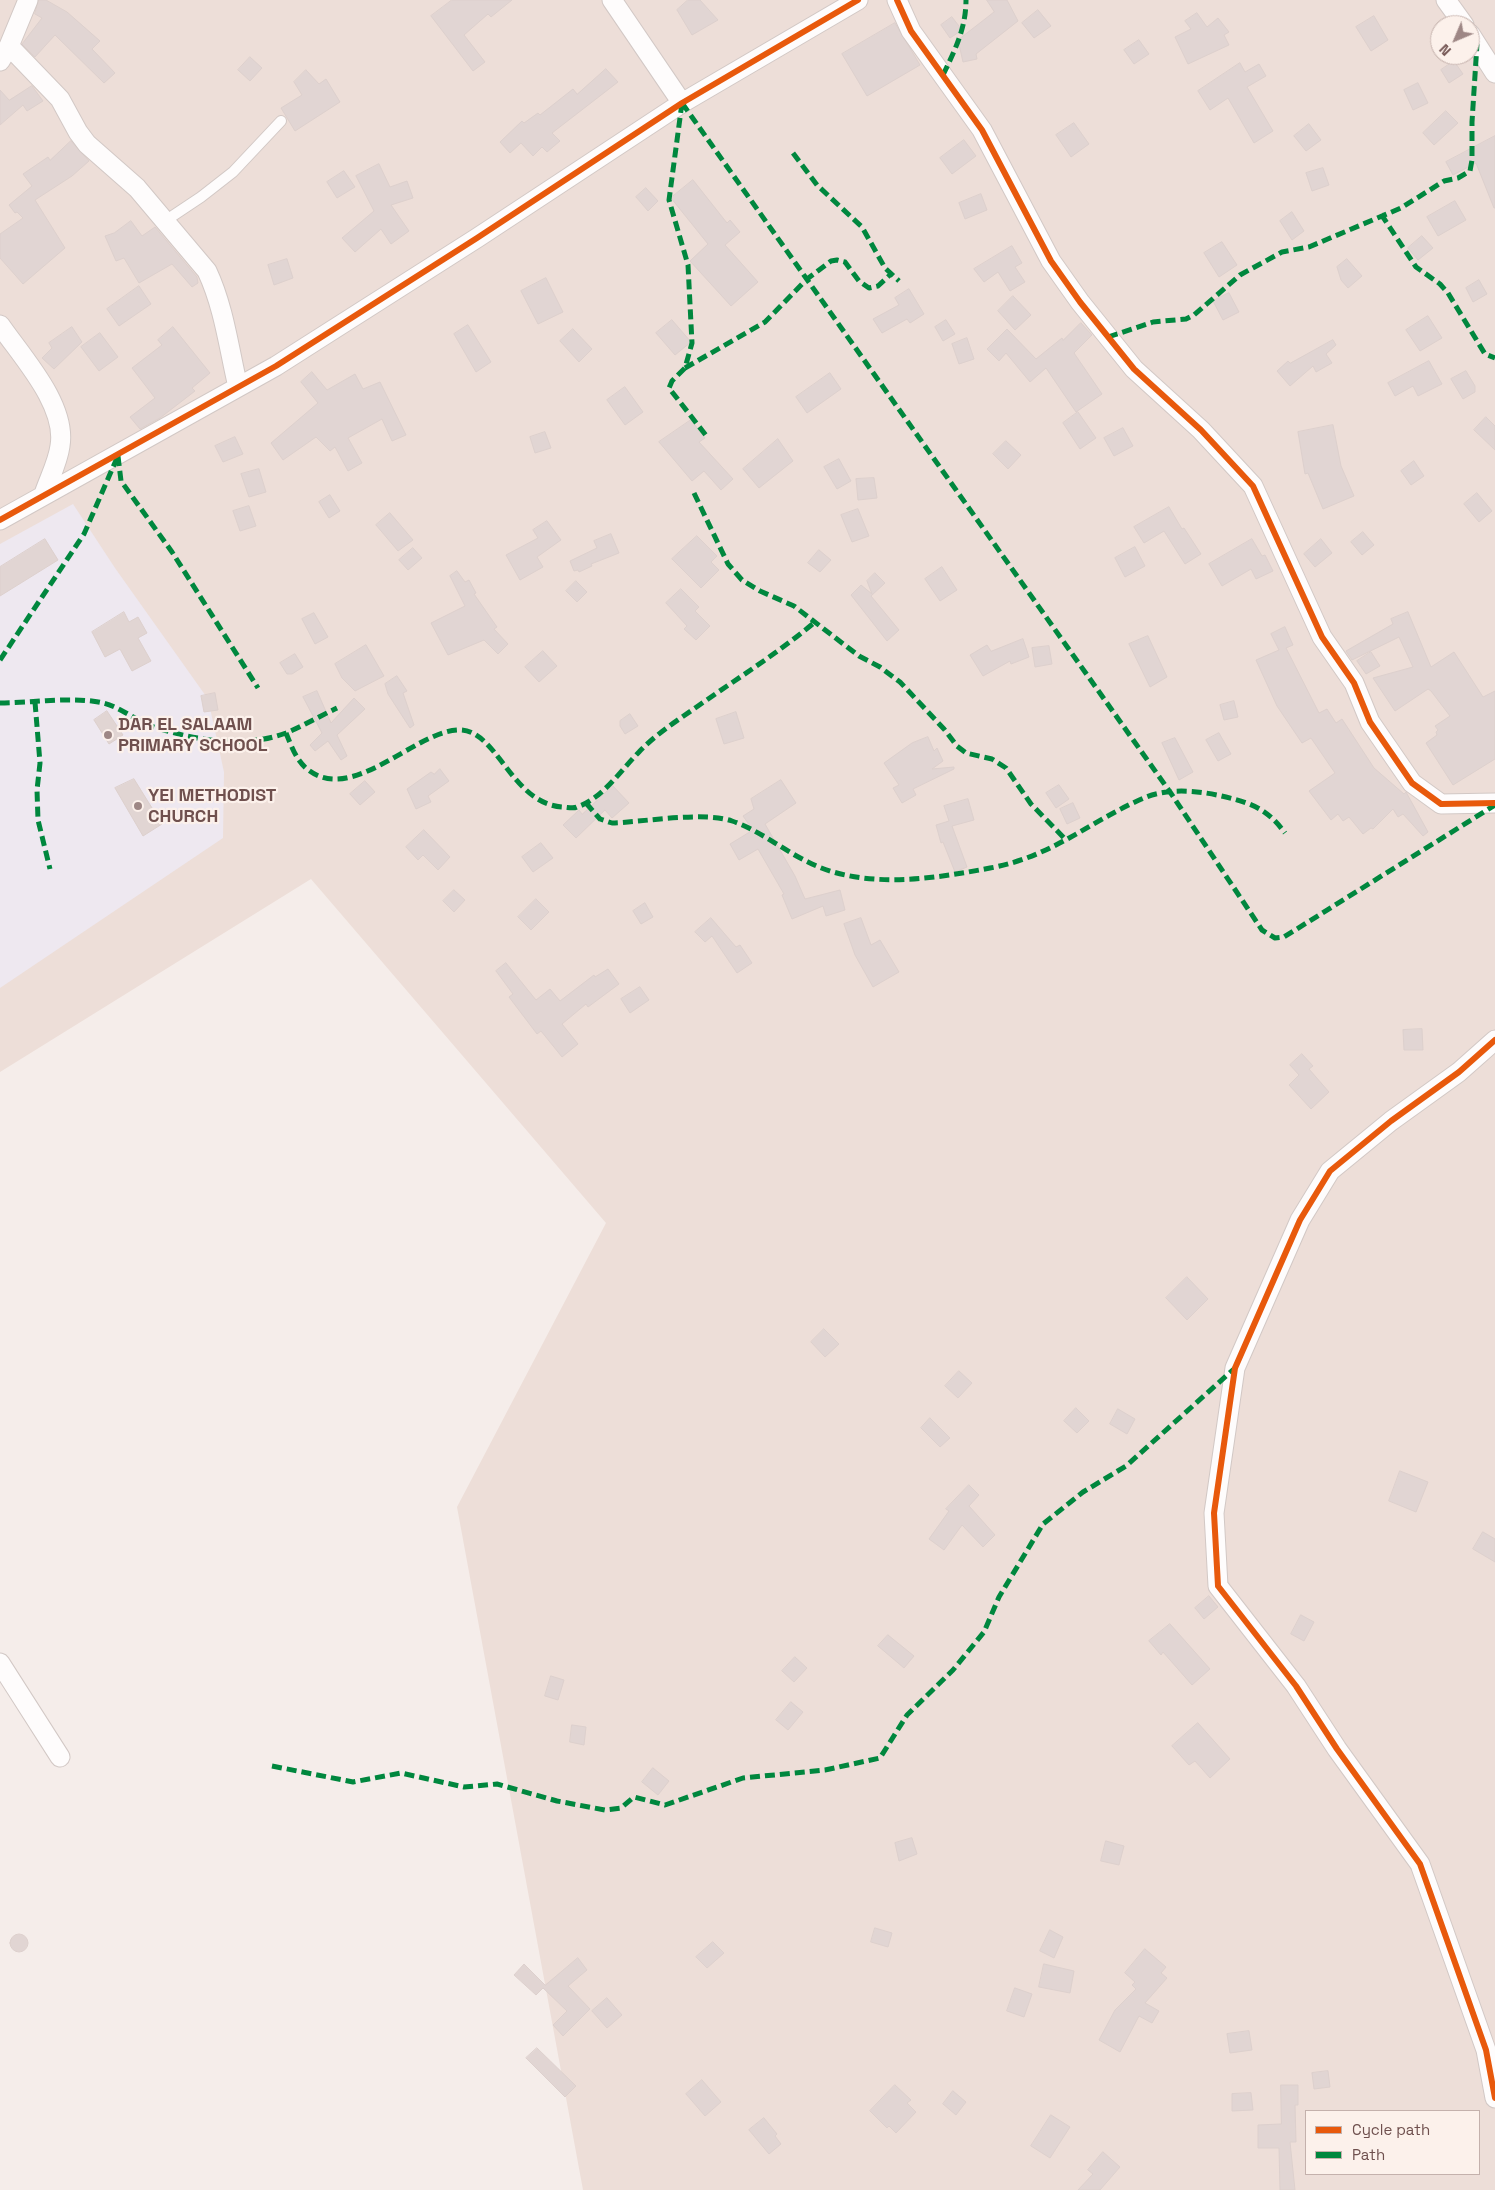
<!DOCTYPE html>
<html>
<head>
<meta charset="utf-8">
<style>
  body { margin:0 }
  #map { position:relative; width:1495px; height:2190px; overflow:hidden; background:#f5edea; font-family:"Space Grotesk",sans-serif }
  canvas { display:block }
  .legend { position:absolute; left:1305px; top:2110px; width:175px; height:65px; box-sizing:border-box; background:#fcf1eb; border:1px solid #c4b1ac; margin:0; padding:6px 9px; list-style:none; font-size:15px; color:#6f504e }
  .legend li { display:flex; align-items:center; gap:10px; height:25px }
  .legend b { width:25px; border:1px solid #c4b1ac }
  .north { position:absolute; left:1430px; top:15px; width:50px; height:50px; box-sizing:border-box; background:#fcf1eb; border:1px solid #c4b1ac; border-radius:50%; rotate:225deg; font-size:14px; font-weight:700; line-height:20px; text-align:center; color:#6f504e }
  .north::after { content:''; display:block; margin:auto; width:18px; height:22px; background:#9e8785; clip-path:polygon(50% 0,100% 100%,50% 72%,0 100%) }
</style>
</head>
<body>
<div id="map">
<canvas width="1495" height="2190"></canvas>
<ul class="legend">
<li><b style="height:6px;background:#e8590c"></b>Cycle path</li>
<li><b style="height:6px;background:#00873e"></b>Path</li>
</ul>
<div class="north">N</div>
</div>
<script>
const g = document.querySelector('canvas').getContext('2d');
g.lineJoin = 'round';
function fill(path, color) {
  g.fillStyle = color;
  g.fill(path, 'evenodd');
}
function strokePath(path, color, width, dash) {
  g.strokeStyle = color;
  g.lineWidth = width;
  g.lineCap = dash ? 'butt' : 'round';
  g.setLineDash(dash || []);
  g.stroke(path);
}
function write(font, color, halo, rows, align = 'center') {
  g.font = font + ' "Space Grotesk",sans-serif';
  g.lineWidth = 4.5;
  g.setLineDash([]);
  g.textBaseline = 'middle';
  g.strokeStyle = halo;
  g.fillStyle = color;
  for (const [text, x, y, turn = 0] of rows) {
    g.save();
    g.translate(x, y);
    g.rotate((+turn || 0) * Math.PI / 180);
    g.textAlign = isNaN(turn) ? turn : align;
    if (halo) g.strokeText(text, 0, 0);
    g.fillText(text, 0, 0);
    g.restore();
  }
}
const residential = new Path2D(`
  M0,0h1495v2190h-912l-126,-683 149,-284 -295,-344 -311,193zM1440,25h30v30h-30zM1306,2111h173v63h-173z`);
const education = new Path2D(`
  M73,504l42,64 93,131 16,73 -1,66 -223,150v-444z`);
const building = new Path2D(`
  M39,0h7l21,12 33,29 -8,8 23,24 -11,10 -49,-48 -20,22 -13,-13 20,-26 -7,-4z
  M452,0h60l-21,17 -3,-3 -24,21 21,27 -12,9 -42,-55z
  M688,0h12l18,20 -26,15 -15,-25z
  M987,0h20l11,21 -42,33 1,5 -14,3 -5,-22 36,-28z
  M1038,10l13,16 -17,12 -12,-15z
  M1197,13l10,14 11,-9 11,14 -5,3 5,10 -41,19 -13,-27 16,-8 -6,-8z
  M1374,16l14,24 -17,11 -15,-24z
  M952,17l10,13 -12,8 -9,-13z
  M895,23l25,42 -53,31 -25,-42z
  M1139,40l10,14 -15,10 -10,-14z
  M250,57l12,11 -12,13 -12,-11z
  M1454,61l9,13 -14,9 -8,-13z
  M1240,63l5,9 14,-8 7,12 -19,11 26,44 -19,12 -26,-45 -18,12 -12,-19z
  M606,69l12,13 -66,51 8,8 -13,11 -5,-5 -9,9 -12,-13 -11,10 -10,-11 22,-21 2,2 14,-10 2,2 33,-26 4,5z
  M306,70l13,14 7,-5 14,23 -45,29 -14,-23 21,-13 -8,-13z
  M1418,83l10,20 -15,7 -9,-20z
  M32,86l11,15 -16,10 -4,-6 -23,20v-35l9,10z
  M1446,111l12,12 -24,22 -11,-12z
  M1074,123l15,21 -18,13 -15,-22z
  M1309,124l12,16 -15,11 -12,-15z
  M1495,136v72h-1l-18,-45 -23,12 -7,-13z
  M964,140l12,16 -24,18 -12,-16z
  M71,141l18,20 -17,15 -37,24 30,48 -42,36 -23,-26v-24l23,-16 -6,-6 -2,1 -6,-8 23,-19 -9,-12 25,-17 2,3z
  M379,164l11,23 17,-6 6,17 -22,7 18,26 -18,13 -10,-15 -26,23 -13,-14 32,-27 -18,-35z
  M1323,168l6,17 -17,6 -6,-18z
  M344,171l11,16 -18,11 -10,-16z
  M693,180l34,43 3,-3 10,12 -15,13 33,37 -27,24 -41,-45 18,-17 -37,-46z
  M646,188l12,13 -10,10 -12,-14z
  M981,194l6,16 -22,9 -6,-16z
  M1455,201l11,19 -28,16 -11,-19z
  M1292,212l12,19 -12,9 -12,-19z
  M131,221l11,15 13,-9 42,50 1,6 -6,4 -20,-23 -33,19 -15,-25 -8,3 -11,-25 9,-3z
  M1422,236l11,12 -15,12 -10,-12z
  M1222,242l15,23 -18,12 -15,-24z
  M1012,246l10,17 -7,4 10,15 -15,9 -12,-19 -14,10 -10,-13z
  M287,259l6,19 -19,7 -6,-20z
  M1347,259l15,17 -14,12 -7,-8 -4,-13z
  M546,278l17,34 -25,12 -17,-33z
  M1479,280l8,14 -14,8 -7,-14z
  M139,286l12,18 -32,22 -12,-17z
  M909,289l15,25 -14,9 -3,-4 -25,14 -9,-14 26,-14 -4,-7z
  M1229,293l10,19 -16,8 -10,-19z
  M1013,296l18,19 -16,15 -17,-19z
  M1428,316l14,22 -22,13 -14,-21z
  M672,320l19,22 -16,13 -19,-22z
  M946,320l9,14 -12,7 -8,-14z
  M1081,323l11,12 -18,18 28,41 -26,18 -30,-44 -16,14 -24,-29 -7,8 -12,-12 20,-20 29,30 26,-21 1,2z
  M468,325l23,37 -15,10 -22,-38z
  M72,327l10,15 -28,27 -12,-11 10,-10 -3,-5z
  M173,327l37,46 -18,15 3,3 -35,27 -20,11 -10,-12 25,-19 -23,-30 30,-23 -4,-5z
  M573,329l19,20 -13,13 -19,-21z
  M100,333l18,24 -19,14 -18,-24z
  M967,338l7,21 -15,5 -7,-20z
  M1333,340l3,5 -10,9 6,9 -16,9 -3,-6 -23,20 -13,-15 11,-10 2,2z
  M1429,361l13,23 -24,12 -5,-10 -18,10 -7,-13z
  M1466,371l9,15v6l-12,7 -12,-20z
  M312,372l15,18 28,-16 8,15 17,-7 26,53 -14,6 -10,-22 -34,19 14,25 -14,8 -13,-24 -5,4 -14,-14 -33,23 -12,-17 47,-40 -17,-21z
  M830,373l11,16 -34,24 -11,-16z
  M625,387l18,25 -18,13 -18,-25z
  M1078,412l18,26 -16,11 -17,-26z
  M1486,417l9,9v24l-21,-20z
  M691,420l14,18 -6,4 34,37 -12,11 -17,-19 -12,10 -33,-39z
  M1333,425l8,41 13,30 -31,13 -15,-36 -3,1 -7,-42z
  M1123,428l10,18 -19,10 -10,-18z
  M545,432l6,16 -16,5 -5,-16z
  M235,437l8,17 -20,8 -8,-16z
  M778,439l15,22 -34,27 -16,-19z
  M1006,441l15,14 -13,14 -15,-15z
  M839,459l12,22 -14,8 -13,-22z
  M1414,461l10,15 -13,9 -10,-14z
  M259,469l7,23 -17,5 -8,-23z
  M874,478l3,20 -19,2 -2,-21z
  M1477,493l15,18 -13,11 -15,-18z
  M330,495l10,16 -11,7 -10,-16z
  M249,506l7,20 -16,5 -7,-20z
  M1169,507l13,22 2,-1 17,26 -16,10 -21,-33 -20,12 -10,-16z
  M858,509l11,27 -17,6 -11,-27z
  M390,513l23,27 -15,11 -22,-26z
  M547,521l14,19 -24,17 6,10 -23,13 -14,-25 32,-17 -5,-8z
  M1363,532l11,13 -12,10 -11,-13z
  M611,534l8,19 -28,11 1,2 -13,6 -1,-2 -4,1 -4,-10 27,-13 -3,-7z
  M697,536l20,20 -6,6 8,8 -18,18 -29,-29z
  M45,539l13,21 -58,36v-29z
  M1252,539l10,17 3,-1 8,16 -17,8 -5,-10 -29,17 -13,-22z
  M1321,539l11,14 -17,14 -11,-13z
  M1135,547l10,19 -20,11 -10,-19z
  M413,548l9,10 -14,12 -9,-10z
  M819,550l12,10 -11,12 -12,-9z
  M942,567l15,23 -17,11 -15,-22z
  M457,571l8,11 4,-2 7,13 -2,1 23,33 -3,2 14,15 -10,10 -14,-14 -36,15 -17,-32 34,-17 -15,-30z
  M875,573l10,10 -14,13 28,34 -12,11 -36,-46 10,-10 11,9 -5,-13z
  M576,581l11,11 -10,10 -11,-11z
  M681,589l18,18 -4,4 15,15 -14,14 -12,-11 3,-3 -21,-23z
  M124,612l5,10 9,-5 9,16 -9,5 13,23 -19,10 -12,-22 -15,8 -13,-25z
  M1408,612l23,55 23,-15 29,45 12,-6v68l-42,26 -27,-42 11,-8 -1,-3 2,-2 -3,-4 15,-10 -19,-25 -3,-2 -33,22 -22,-33 40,-11 -14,-30 -47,23 -6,-9 47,-27 -2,-5z
  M314,613l14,24 -13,7 -13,-25z
  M1285,627l8,18 -7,3 33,65 8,-4 9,14 6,-4 32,49 30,26 2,-2 22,40 -5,4 -20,-22 -5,3 -5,-8 -20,20 -2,-1 -8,6 -14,-17 -6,4 -5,-7 -7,6 -22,-29 26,-18 -24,-35 -9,5 -25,-37 -21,-46 23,-10 -8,-16z
  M1148,636l19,41 -17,10 -21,-43z
  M1023,639l6,18 -18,7 -1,-3 -27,15 -13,-21 17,-10 4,6z
  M366,645l18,31 -29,15 -13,-13 -7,-14z
  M1049,646l3,18 -17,3 -3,-19z
  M543,651l14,15 -18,16 -14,-15z
  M1371,652l9,14 -14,8 -9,-13z
  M295,654l8,13 -11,7h-5l-7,-11z
  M397,676l10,15 -4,2 11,32 -4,3 -22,-34 -3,-10z
  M317,691l14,32 23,-25 11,11 -28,26 10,21 -6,4 -13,-19 -13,10 -5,-6 12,-12 -19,-36z
  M215,693l3,17 -14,2 -3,-16z
  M1234,701l4,16 -14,3 -4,-15z
  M107,711l16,24 -14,9 -15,-24z
  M736,712l8,26 -20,6 -8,-25z
  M630,714l8,12 -13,8 -5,-8v-5z
  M1219,733l12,21 -13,7 -12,-21z
  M928,737l6,14 3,-3 6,13 -11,8 22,-2v2l-41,20 3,6 -14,8 -9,-15 6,-3 -15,-22 28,-20z
  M1175,738l18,34 -14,8 -17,-37z
  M440,769l9,12 -21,15 3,6 -15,7 -9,-20 24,-17 3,2z
  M134,779l28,45 -19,12 -28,-48z
  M781,780l15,23 -31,21 30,52 10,23 35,-9 5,20 -19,6 -3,-10 -31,13 -10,-24 2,-1 -26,-45 -19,11 -9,-16 23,-14 -10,-14 11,-7 -3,-10z
  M365,781l10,11 -15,13 -10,-11z
  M1059,785l10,14 -13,9 -10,-15z
  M613,786l16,17 -17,15 -7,-8 -29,28 -13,-13 16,-15 3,4z
  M968,799l6,21 -22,6 15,41 -12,5 -12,-30 -2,1 -5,-18 13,-4 -5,-15z
  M1073,803l7,15 -13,6 -7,-15z
  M424,830l26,27 -12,13 -15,-15 -5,5 -12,-13z
  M541,843l12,15 -20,14 -11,-15z
  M454,890l11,10 -11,12 -11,-11z
  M536,899l13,13 -18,18 -13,-13z
  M645,903l8,14 -12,7 -8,-13z
  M711,918l25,29 4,-2 12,18 -15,10 -25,-37 -7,6 -10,-10z
  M861,918l10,27 9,-5 19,32 -26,15 -18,-32 -11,-31z
  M506,963l30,37 14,-11 10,12 34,-26 1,2 13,-8 11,15 -31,23 -2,-3 -24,20 16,20 -16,13 -21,-26 -4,3 -28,-37 4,-3 -17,-23z
  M640,987l9,13 -19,13 -9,-14z
  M1422,1029l1,21h-19l-1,-20z
  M1302,1054l11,12 -4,3 20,23 -18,17 -22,-24 10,-10 -9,-10z
  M1187,1277l21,22 -21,21 -21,-22z
  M824,1329l15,15 -14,13 -14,-15z
  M959,1371l13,12 -14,15 -13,-12z
  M1076,1408l13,13 -12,12 -13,-12z
  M1118,1409l17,10 -8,15 -17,-10z
  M930,1418l20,20 -10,9 -19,-19z
  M1400,1471l28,11 -12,30 -27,-11z
  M969,1485l10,10 -10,11 26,29 -12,12 -21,-22 -18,25 -15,-11 20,-28 -3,-2z
  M1483,1532l12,7v23l-22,-13z
  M1209,1596l9,11 -14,12 -9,-11z
  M1301,1615l13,7 -10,19 -13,-7z
  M1170,1624l40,45 -18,16 -29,-33 -2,3 -12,-14z
  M888,1635l26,21 -10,12 -26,-22z
  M795,1657l12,11 -13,14 -12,-11z
  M551,1676l13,4 -6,20 -13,-4z
  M791,1702l12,10 -15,18 -12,-10z
  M1198,1723l32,36 -20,19 -15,-17 -6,4 -17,-19z
  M572,1725l14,2 -2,18 -14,-3z
  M653,1768l16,13 -11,14 -16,-13z
  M912,1838l5,16 -18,7 -4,-18z
  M1106,1841l18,5 -5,19 -18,-4z
  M875,1928l17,5 -4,14 -17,-5z
  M1050,1930l13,7 -9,21 -14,-7z
  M10 1943a9 9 0 1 1 18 0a9 9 0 1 1-18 0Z
  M713,1942l11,11 -17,15 -11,-11z
  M1145,1949l21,18 -5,6 6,5 -22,25 14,8 -7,12 -13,-7 -19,36 -21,-12 16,-30 21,-21 -4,-4 3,-3 -10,-9z
  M578,1958l9,12 -19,16 22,23 -27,27 -10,-11 14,-14 -24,-23 -7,7 -22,-20 10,-11 21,21z
  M1044,1964l30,7 -4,22 -31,-6z
  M1015,1988l17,6 -8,23 -17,-6z
  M607,1998l15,17 -15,13 -15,-17z
  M1249,2031l3,19 -22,3 -3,-19z
  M537,2048l39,38 -11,11 -39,-39z
  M1328,2071l2,16 -16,2 -2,-16z
  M702,2080l19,22 -16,14 -19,-22z
  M895,2085l16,15 -4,3 9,9 -20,21 -7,-7 -2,2 -17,-17z
  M1281,2085h17v20h-3l1,37h-6l5,48h-15l-1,-42h-21v-23l23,-1z
  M953,2091l13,11 -10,13 -13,-11z
  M1251,2093l2,17 -21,1v-17z
  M1051,2115l19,12 -20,31 -19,-12z
  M764,2118l13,16 -2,2 6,8 -12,10 -20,-24z
  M1103,2152l17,15 -20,23h-22l15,-16 -5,-4z`);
const lane = new Path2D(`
  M165,221l36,-24 32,-25 48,-51`);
const street = new Path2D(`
  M612,0l70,103
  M897,0l14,31 71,99 69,131 29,41 54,67 67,61 52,56 69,151 32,46 16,39 42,61 29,21 54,-1
  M1446,0l18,25
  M1470,34l25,39
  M9,46l51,53 18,33 9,12 50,44 70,83c17,36 22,78 31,116
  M0,61l9,-15 19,-46
  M0,325c22,32 67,80 60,121 -2,16 -11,33 -16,48
  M0,520l276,-154 201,-128 205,-135 176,-103
  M1495,1040l-36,32 -68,49 -61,50 -30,49 -65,148 -21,145 4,73 78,100 41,63 83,115 66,186 9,48
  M0,1663l60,94`);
const quiet = new Path2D(`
  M943,75c12,-25 23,-47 23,-75
  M682,103l488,689 92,138 13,8 9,-1 211,-132
  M682,103l-13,97 19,65 4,78 -7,25 -13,13 -3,7 39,50
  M793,153l24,32 45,42 23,41 14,13
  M1381,214l35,53 24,17 8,9 37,61 10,4
  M1108,337l45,-15 33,-3 8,-4 46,-40 42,-23 27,-5 92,-39 43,-27 14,-3 12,-7 2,-11v-38l5,-78
  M685,368l80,-46 42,-43 24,-18 6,-1 8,2 14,19 10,7 9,-2 13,-12
  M118,456l3,25 51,71 86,136
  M694,493l34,71 14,16 18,11 34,15 65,50 21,11 20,15 44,47 13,17 9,7 26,6 14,9 25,36 36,37
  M0,660l84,-126 33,-76
  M35,702l5,61 -3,27 1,30 12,49
  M0,703c32,0 73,-7 103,0 17,4 32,17 48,23 42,14 92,23 135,7 17,-7 34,-17 51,-25
  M286,733c5,12 10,27 21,36 44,36 106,-36 150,-39 40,-3 53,73 105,77 5,0 11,2 15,0 25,-8 44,-37 62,-55 17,-18 39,-32 59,-46 40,-28 80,-53 117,-84
  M586,803l14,16 12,4c32,-1 91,-12 120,-2 27,9 51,29 76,41 55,28 125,17 182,6 62,-11 100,-47 154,-70 25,-11 57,-7 82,-1 28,7 42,13 59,36
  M272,1766l81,16 48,-9 63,14 33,-3 60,17 48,9 16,-2 13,-11 31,8 78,-27 82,-8 55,-12 27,-43 46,-45 31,-38 15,-35 44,-73 40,-32 43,-26 109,-98`);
const cycleway = new Path2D(`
  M897,0l14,31 71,99 69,131 29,41 54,67 67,61 52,56 69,151 32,46 16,39 42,61 29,21 54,-1
  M0,520l276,-154 201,-128 205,-135 176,-103
  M1495,1040l-36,32 -68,49 -61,50 -30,49 -65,148 -21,145 4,73 78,100 41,63 83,115 66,186 9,48`);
const markers = [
  [108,735,5,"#9e8785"],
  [138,806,5,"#9e8785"]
];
const poiNames = [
  ["DAR EL SALAAM",118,725],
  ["PRIMARY SCHOOL",118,746],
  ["YEI METHODIST",148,796],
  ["CHURCH",148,817]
];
fill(residential, '#edded8');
fill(education, '#eee8f0');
fill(building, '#e1d5d3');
strokePath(building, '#ddd0cd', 1);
strokePath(lane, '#d2c8c5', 12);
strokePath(street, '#d2c8c5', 21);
strokePath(lane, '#fefcfc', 10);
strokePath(street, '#fefcfc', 19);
strokePath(quiet, '#00873e', 5, [10, 5]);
strokePath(cycleway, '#e8590c', 6);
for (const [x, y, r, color] of markers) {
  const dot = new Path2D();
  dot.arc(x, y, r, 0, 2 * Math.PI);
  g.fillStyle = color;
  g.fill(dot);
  strokePath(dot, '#fcf1eb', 2);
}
write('bold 18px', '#6f504e', '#fcf1eb', poiNames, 'left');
</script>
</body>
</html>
